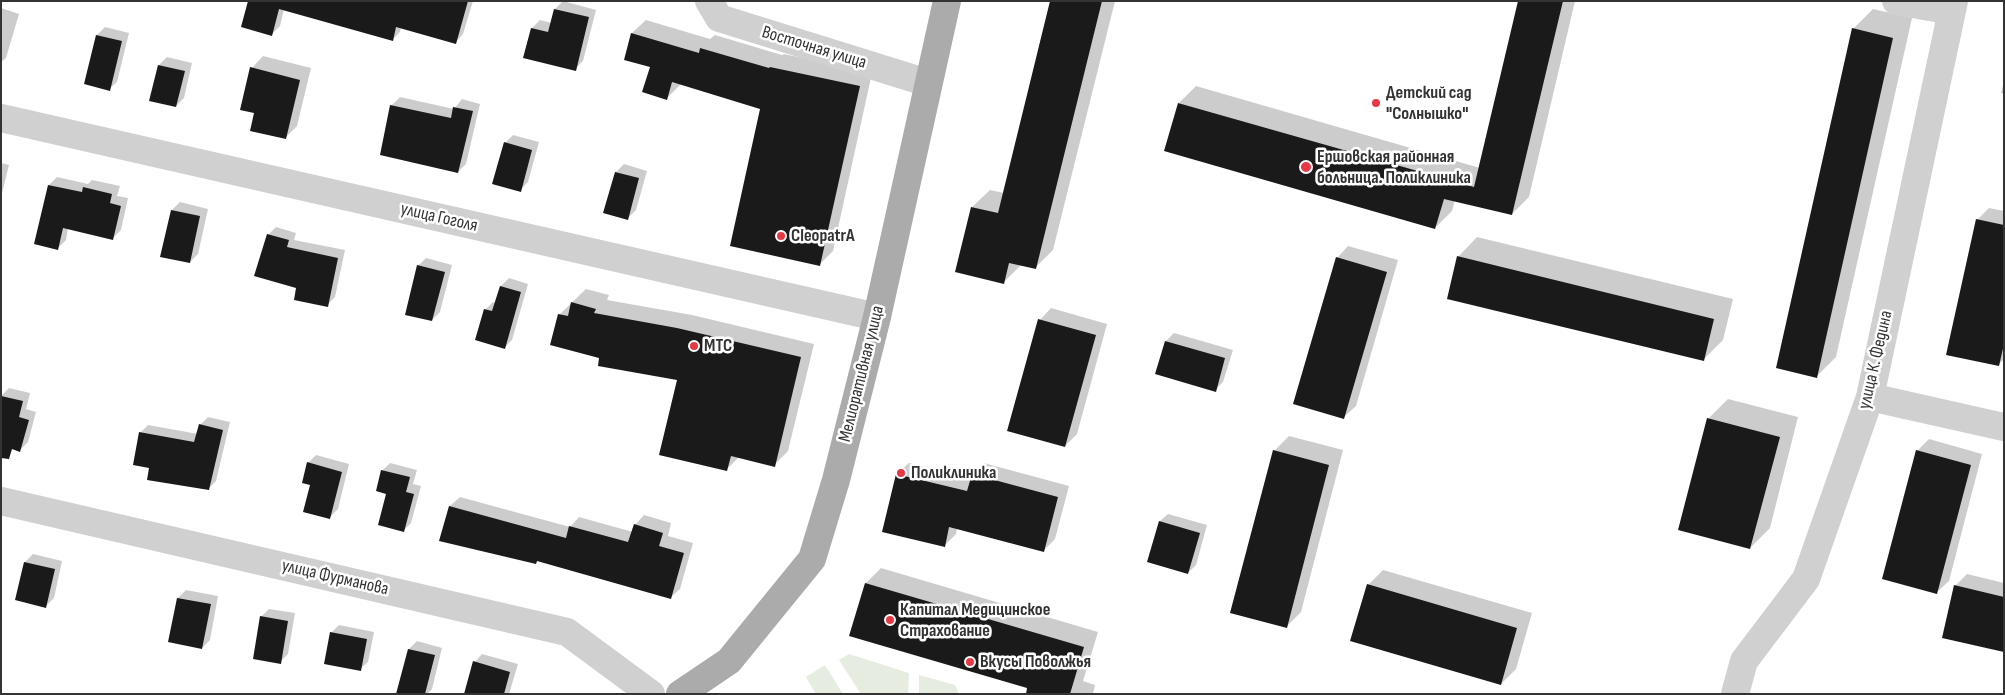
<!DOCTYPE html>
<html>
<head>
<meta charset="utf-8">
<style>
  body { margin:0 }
  #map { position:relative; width:2005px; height:695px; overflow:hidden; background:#fff; font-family:"Sofia Sans Condensed",sans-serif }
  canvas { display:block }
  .frame { position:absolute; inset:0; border:2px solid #333; pointer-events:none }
</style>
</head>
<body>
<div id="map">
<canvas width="2005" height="695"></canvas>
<div class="frame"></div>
</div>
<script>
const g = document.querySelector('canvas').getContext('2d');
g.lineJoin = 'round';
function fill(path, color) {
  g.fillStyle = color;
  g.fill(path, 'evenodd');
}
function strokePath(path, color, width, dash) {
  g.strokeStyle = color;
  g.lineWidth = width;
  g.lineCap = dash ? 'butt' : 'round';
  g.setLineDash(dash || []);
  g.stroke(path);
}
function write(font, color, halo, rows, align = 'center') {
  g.font = font + ' "Sofia Sans Condensed",sans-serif';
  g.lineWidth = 5;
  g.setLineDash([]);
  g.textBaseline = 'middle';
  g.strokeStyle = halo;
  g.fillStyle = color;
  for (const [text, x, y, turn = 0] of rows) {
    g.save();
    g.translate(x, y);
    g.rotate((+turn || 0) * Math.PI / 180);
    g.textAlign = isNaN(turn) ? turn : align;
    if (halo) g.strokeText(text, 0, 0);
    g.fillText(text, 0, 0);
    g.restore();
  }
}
const green = new Path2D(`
  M849,654l60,19 -1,21h-47l-22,-34z
  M825,665l18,29h-27l-10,-17z
  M919,675l36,10 4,9h-40z`);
const shadow = new Path2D(`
  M250,1h223l-10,33 -7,8 -55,-15 -1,5 -8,8 -108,-31 -4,17 -8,8z
  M563,1l33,9 -13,51 -8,8 -43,-41 8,-8 12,3 3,-14z
  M1051,1h64l-62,249 -18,18 -13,-4 -18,18 -32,-75 18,-17 14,3z
  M1519,1h56l-46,196 -17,17 -57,-14 -3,11 -17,17 -256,-125 17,-17 284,82z
  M1,8l18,6 -13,44 -5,4z
  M1873,9l39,9 -76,339 -19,19 36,-347z
  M646,20l64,19 5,-4 67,20 2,-1 88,19 -39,178 -13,13 -58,-156 -81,-24 -14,14 -16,-32 -26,-7 7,-26z
  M105,27l24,6 -12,49 -8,7 -23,-6 11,-48z
  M263,56l48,12 -14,58 -12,12 -29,-26 -4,-44z
  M167,57l25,6 -8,35 -8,8 -17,-41z
  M2004,82v12l-3,-1z
  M400,97l54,12 8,-10 18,5 -14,60 -8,8 -77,-18 11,-49z
  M513,135l26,7 -11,40 -8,8 -15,-47z
  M1,163l8,2 -8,32z
  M624,164l23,7 -11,39 -8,8 -12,-46z
  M57,177l31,7 4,-4 28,6 -3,10 11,2 -7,32 -8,8 -45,-10 -2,12 -8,8 -9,-63z
  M180,202l28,7 -10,45 -8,8 -18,-52z
  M1989,208l15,3v148l-6,6 -21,-145z
  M276,227l20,6 -2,7 51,10 -10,47 -8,8 -29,-17 -30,-53z
  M1477,237l256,62 -10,41 -20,20 -245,-103z
  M1348,246l50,14 -42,146 -12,11 -7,-159z
  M426,258l26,7 -12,47 -8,8 -14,-54z
  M509,278l19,6 -16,56 -8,8 -19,-38 8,-8 3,1 5,-17z
  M586,289l23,6 -2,5 85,15 122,29 -26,107 -14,14 -35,-8 -12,12 -48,-90 -78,-22 -42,-42z
  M1051,308l56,16 -30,110 -12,12 -25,-126z
  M1174,333l59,17 -10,32 -8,8 -49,-49z
  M9,388l21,5 -4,16 10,3 -8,30 -8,8 -19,-54z
  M1728,399l70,18 -28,111 -20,20 -42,-129z
  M208,417l22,5 -14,59 -8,8 -58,-22 -10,-34 8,-8 50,9 2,-9z
  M1289,436l54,14 -42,162 -15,15 -12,-176z
  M1929,439l53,15 -33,127 -12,11 -20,-141z
  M316,455l33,9 -11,45 -8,8 -19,-33 -3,-21z
  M390,463l27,7 -4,14 8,2 -10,37 -7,7 -17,-37 -5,-22z
  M909,463l63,15 12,-15 85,23 -14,53 -12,12 -86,-23 -1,6 -12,12 -60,-15 13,-57z
  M460,497l110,30 9,-10 54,15 2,-7 9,-10 27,8 -3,13 25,7 -13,46 -10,9 -132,-38 -2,3 -95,-23 9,-34z
  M1168,514l39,11 -11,40 -8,8 -28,-52z
  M33,554l29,7 -8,37 -8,8 -30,-7 9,-37z
  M881,568l217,64 -15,49 12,4 -2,9h-66l2,-6 -178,-53 15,-52z
  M1383,570l149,43 -16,56 -15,15 -133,-99z
  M1967,574l37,9v68l-49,-65z
  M186,590l32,6 -8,44 -8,8 -24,-50z
  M269,609l26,4 -7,41 -8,8 -19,-45z
  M339,625l35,7 -6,30 -8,7 -29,-36z
  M417,641l25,7 -10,41 -5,5h-18v-45z
  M482,654l36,10 -9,30h-44l10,-32z`);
const building = new Path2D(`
  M248,1h220l-12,43 -60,-17 -3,14 -114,-32 -7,27 -31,-9z
  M1050,1h52l-66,268 -27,-6 -5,21 -49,-12 16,-65 27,6z
  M1518,1h45l-51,214 -68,-16 -9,30 -271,-78 14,-48 296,84z
  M554,9l35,8 -13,54 -53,-13 8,-30 17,4z
  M1852,28l41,10 -76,340 -41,-10z
  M631,33l68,20 1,-5 69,20 1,-1 90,19 -40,180 -90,-20 30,-137 -88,-27 -5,18 -25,-8 8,-25 -26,-7z
  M96,35l26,6 -12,50 -26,-7z
  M158,65l27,6 -9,36 -27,-6z
  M250,67l50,13 -14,59 -36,-8 4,-18 -14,-3z
  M390,105l61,13 2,-11 20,4 -15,62 -78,-18z
  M504,142l28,8 -11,42 -29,-8z
  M615,172l24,6 -11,42 -25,-7z
  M48,185l34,7 1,-5 29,7 -2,9 11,3 -8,34 -50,-12 -5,22 -24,-6z
  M171,210l29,6 -10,47 -30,-6z
  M1976,219l28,6v119l-5,22 -53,-11z
  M267,234l22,6 -2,7 51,11 -10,49 -34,-7 2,-12 -42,-12z
  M1457,256l257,63 -10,42 -257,-62z
  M1336,257l51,15 -43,147 -51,-15z
  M417,265l28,7 -13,49 -27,-6z
  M500,286l21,6 -16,57 -30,-9 9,-31 8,2z
  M571,302l25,7 -2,4 83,15 124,29 -26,110 -44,-11 -4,15 -68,-16 18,-75 -79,-14 1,-8 -49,-13 8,-31 10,2z
  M1038,319l58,16 -31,112 -58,-16z
  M1165,341l60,17 -9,34 -61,-18z
  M1,396l22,5 -4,16 10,3 -9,32 -8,-3 -3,10 -8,-1z
  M1707,418l73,19 -30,112 -72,-19z
  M199,424l24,6 -14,60 -62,-10 2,-12 -16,-3 6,-33 55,10z
  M1273,450l56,15 -42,163 -57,-15z
  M1916,450l55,15 -34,129 -55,-15z
  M307,462l35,10 -12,47 -27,-7 7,-27 -8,-2z
  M381,470l29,7 -4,15 8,2 -10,38 -26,-7 8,-31 -10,-3z
  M896,474l71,17 5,-17 86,23 -14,55 -95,-25 -4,20 -63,-15z
  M449,506l117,32 3,-12 59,16 6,-18 29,9 -4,13 25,7 -13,46 -134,-38 -1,3 -97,-23z
  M1159,521l41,12 -12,41 -41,-12z
  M24,562l31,7 -9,39 -31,-8z
  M865,583l219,64 -14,47h-44l1,-6 -178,-52z
  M1367,584l150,44 -16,57 -151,-44z
  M1954,585l50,12v55l-62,-14z
  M177,598l34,6 -9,45 -34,-7z
  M260,616l28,5 -7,43 -28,-5z
  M330,632l37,7 -6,32 -37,-7z
  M408,649l27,6 -10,39h-29z
  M473,661l37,11 -6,22h-40z`);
const minor = new Path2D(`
  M709,1l10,17 209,65
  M1896,1l56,10
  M1,118l876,199
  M1870,397l134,30
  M1,501l566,131 84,62
  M1735,694l9,-33 62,-82 64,-182 84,-396`);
const major = new Path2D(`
  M680,694l49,-33 83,-102 24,-79 41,-163 70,-316`);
const markers = [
  [1376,103,5,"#e63946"],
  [1306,167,6,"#e63946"],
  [781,236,5,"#e63946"],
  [694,346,5,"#e63946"],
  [901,473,5,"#e63946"],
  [890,620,5,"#e63946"],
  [970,662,5,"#e63946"]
];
const streetNames = [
  ["Восточная улица",814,48,17],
  ["улица Гоголя",439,218,13],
  ["улица К. Федина",1876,360,-77],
  ["Мелиоративная улица",862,374,-76],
  ["улица Фурманова",335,578,13]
];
const poiNames = [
  ["Детский сад",1386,93],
  ["\"Солнышко\"",1386,114],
  ["Ершовская районная",1317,157],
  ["больница. Поликлиника",1317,178],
  ["CleopatrA",791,236],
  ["МТС",704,346],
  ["Поликлиника",911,473],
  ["Капитал Медицинское",900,610],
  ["Страхование",900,631],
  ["Вкусы Поволжья",980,662]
];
fill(green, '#e6ecdf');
fill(shadow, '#0003');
fill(building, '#1a1a1a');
strokePath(minor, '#d0d0d0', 28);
strokePath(major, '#ababab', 28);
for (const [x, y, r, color] of markers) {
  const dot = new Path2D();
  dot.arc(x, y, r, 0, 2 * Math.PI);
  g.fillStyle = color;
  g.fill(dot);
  strokePath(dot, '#fff', 2);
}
write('18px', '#333', '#fff', streetNames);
write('bold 18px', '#333', '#fff', poiNames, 'left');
</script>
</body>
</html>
